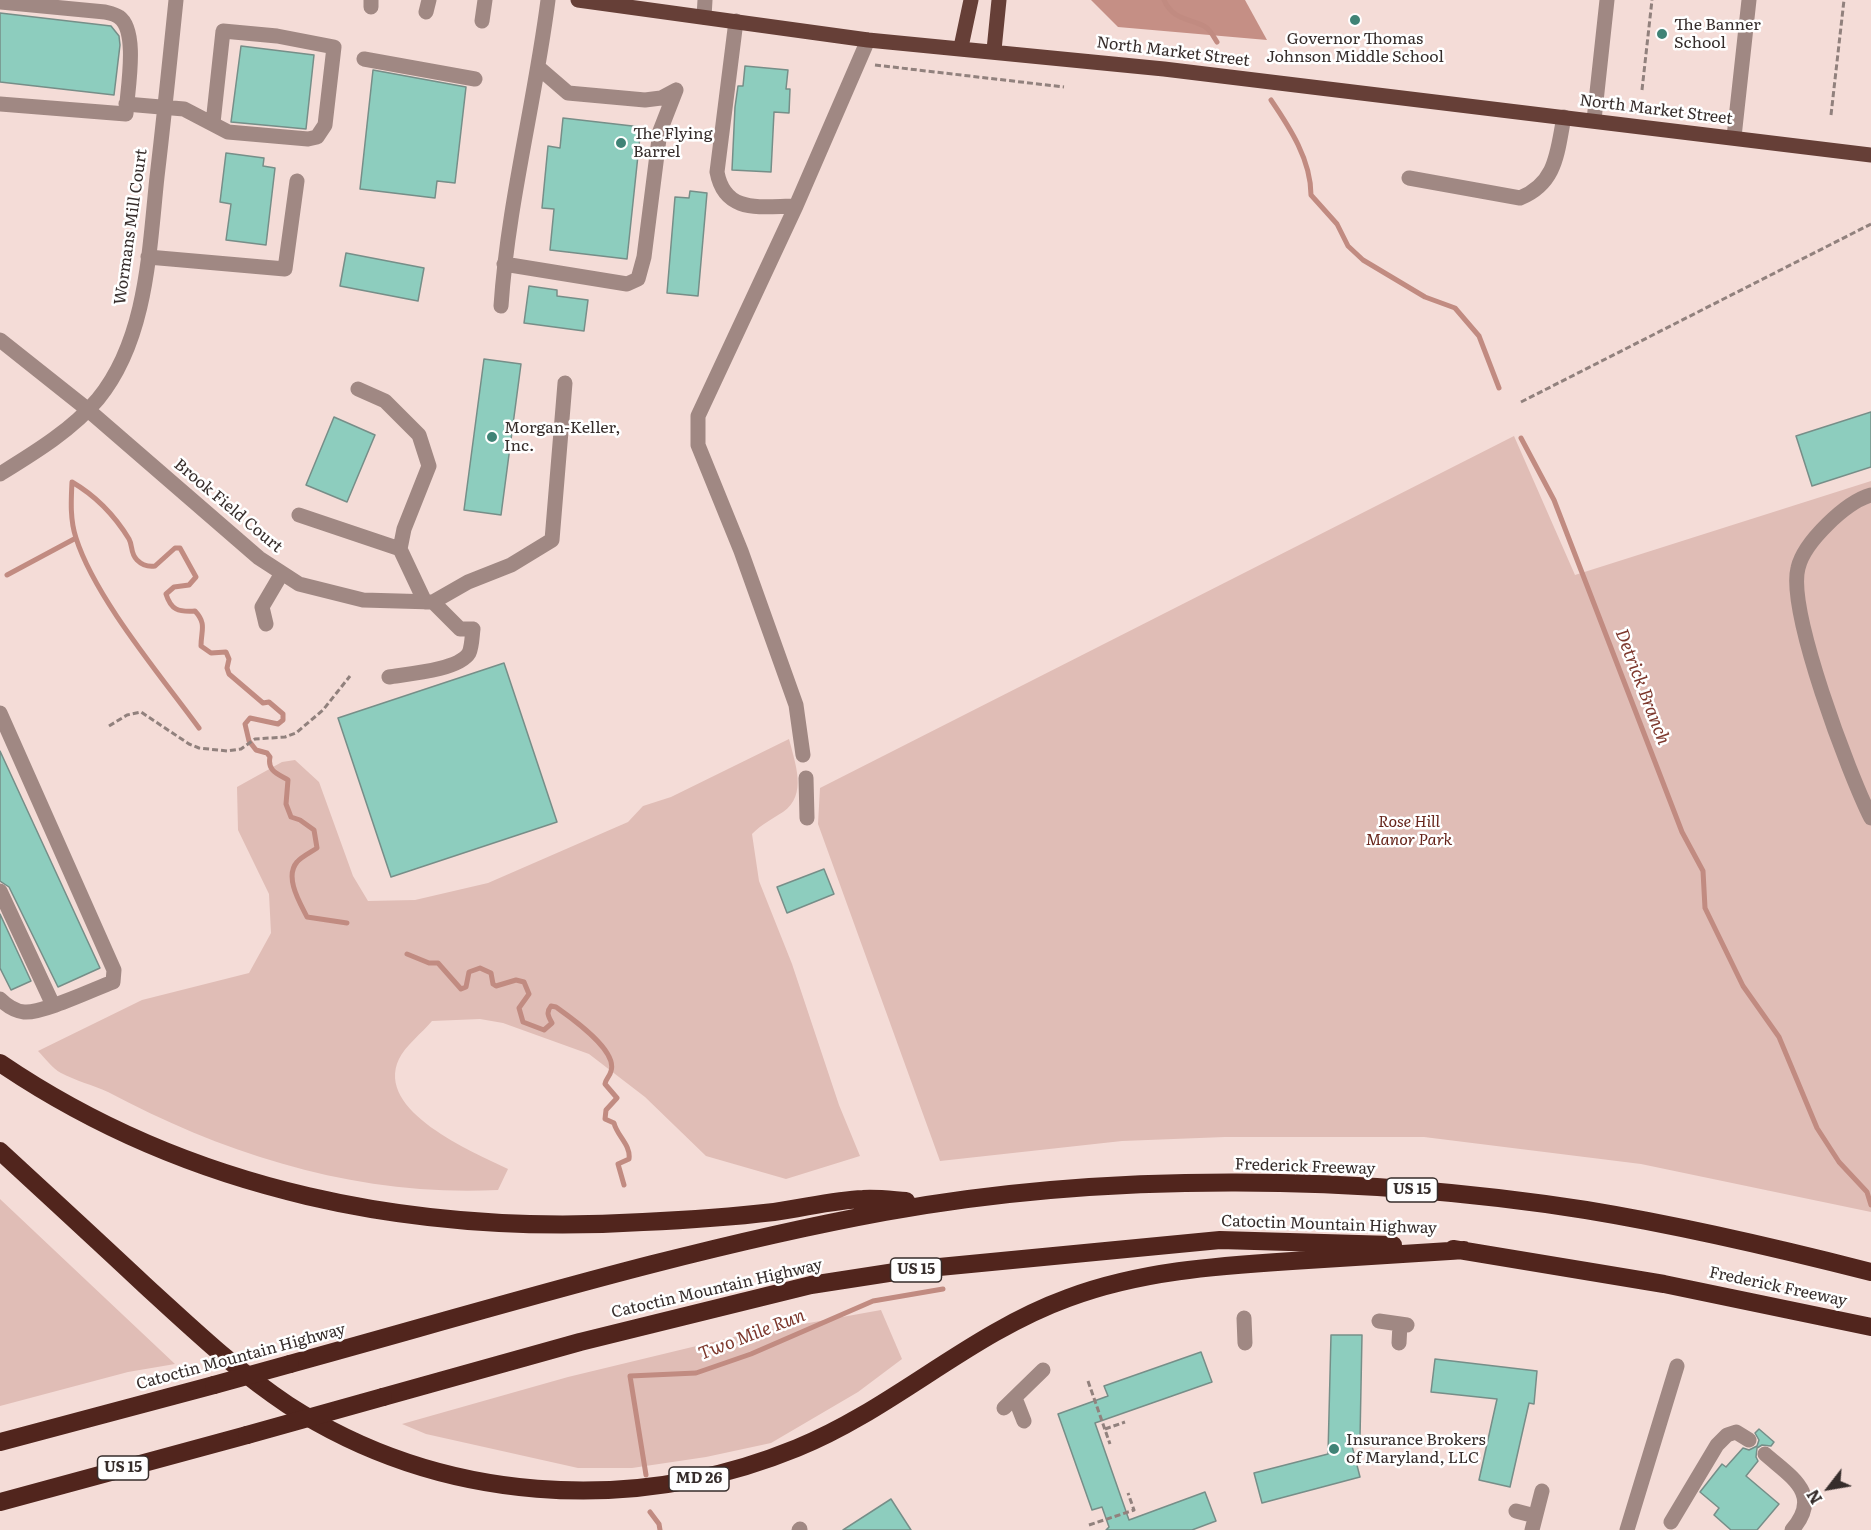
<!DOCTYPE html>
<html>
<head>
<meta charset="utf-8">
<style>
  body { margin:0 }
  #map { position:relative; width:1871px; height:1530px; overflow:hidden; background:#f4dcd7; font-family:Literata,serif }
  canvas { display:block }
  .north { position:absolute; left:1799px; top:1458px; width:60px; height:60px; -webkit-text-stroke:4px #fff; paint-order:stroke; rotate:239deg; font-size:16px; font-weight:700; line-height:24px; text-align:center; color:#362d2b }
  .north::after { content:''; display:block; margin:auto; width:21px; height:27px; background:#362d2b; clip-path:polygon(50% 0,100% 100%,50% 72%,0 100%) }
</style>
</head>
<body>
<div id="map">
<canvas width="1871" height="1530"></canvas>
<div class="north">N</div>
</div>
<script>
const g = document.querySelector('canvas').getContext('2d');
g.lineJoin = 'round';
function fill(path, color) {
  g.fillStyle = color;
  g.fill(path, 'evenodd');
}
function strokePath(path, color, width, dash) {
  g.strokeStyle = color;
  g.lineWidth = width;
  g.lineCap = dash ? 'butt' : 'round';
  g.setLineDash(dash || []);
  g.stroke(path);
}
function write(font, color, halo, rows, align = 'center') {
  g.font = font + ' Literata,serif';
  g.lineWidth = 5;
  g.setLineDash([]);
  g.textBaseline = 'middle';
  g.strokeStyle = halo;
  g.fillStyle = color;
  for (const [text, x, y, turn = 0] of rows) {
    g.save();
    g.translate(x, y);
    g.rotate((+turn || 0) * Math.PI / 180);
    g.textAlign = isNaN(turn) ? turn : align;
    if (halo) g.strokeText(text, 0, 0);
    g.fillText(text, 0, 0);
    g.restore();
  }
}
const green = new Path2D(`
  M1514,436l61,139 296,-94v731l-230,-48 -217,-27h-199l-103,4 -182,20 -122,-337 2,-36z
  M789,739c6,24 19,56 -6,73 -11,7 -21,12 -31,22l7,47 33,83 47,141 21,51 -74,23 -80,-23 -61,-59 -56,-43 -86,-31 -23,-4 -48,2c-10,12 -27,25 -33,38 -25,52 74,93 109,110l-10,21c-138,7 -270,-34 -390,-98 -15,-7 -32,-11 -47,-19 -9,-5 -16,-15 -23,-22l104,-51 107,-27 22,-40 -2,-39 -31,-64 -1,-43 45,-25 13,-2 24,22 34,94 15,25 47,-1 73,-17 140,-61 15,-16 28,-9z
  M0,1199l175,165 -47,8 -128,34z
  M881,1310l21,49 -44,33 -87,51 -65,14 -74,11h-54l-152,-34 -24,-10 166,-47 174,-42z`);
const forest = new Path2D(`
  M1091,0h154l22,40 -149,-13z`);
const stream = new Path2D(`
  M1164,0c9,20 24,18 40,26 6,3 10,11 13,16
  M1271,100c19,28 40,60 40,95l26,29 11,22 15,14 62,37 30,11 24,28 20,52
  M1521,438l33,62 128,332 21,39 2,37 38,78 36,51 38,91 22,34 28,30 4,13
  M7,575l69,-37
  M199,728c-38,-52 -104,-130 -123,-190 -6,-18 -5,-37 -4,-56 24,14 43,34 57,57 4,7 1,14 8,21 5,5 11,7 18,6l20,-18h5l16,29 -7,8 -15,2 -8,7c5,16 12,18 29,17 12,13 6,19 6,35l10,7 15,-1 3,7 -2,9 2,6 34,29 6,-1 14,12v6l-5,4 -28,-6 -5,6 4,17 7,9 11,3 3,4c-3,14 8,17 18,23l-2,24 5,13 9,3 14,10 3,18c-6,4 -16,9 -20,14 -13,15 3,41 10,55l40,6
  M407,954l22,9h9l23,26 5,-2 3,-15 11,-4 11,5 2,11 3,2 20,-6 8,2 5,12 -10,14 4,14 21,8 8,-7c-4,-7 -6,-11 -1,-17l5,1c14,10 62,43 55,64 -1,5 -5,7 -6,13l12,14 -11,12 -1,9 9,4c3,13 17,22 15,36l-11,5 6,21
  M646,1475l-16,-99 66,-3 55,-19 122,-53 70,-12
  M650,1512l9,12 1,6`);
const building = new Path2D(`
  M0,13l111,13 8,10 1,9 -6,50 -114,-13z
  M241,46l73,9 -8,74 -75,-7z
  M745,66l43,4 -2,19h4l-1,24 -15,-1 -3,60 -39,-2 3,-63 3,-21h5z
  M373,70l93,17 -11,96 -18,-2 -2,17 -75,-9z
  M563,118l78,9 -14,132 -77,-9 4,-41 -12,-1 6,-62 12,2z
  M226,153l38,5 -1,8 12,2 -9,77 -40,-5 5,-36 -11,-2z
  M690,191l17,2 -9,103 -31,-3 8,-96 14,1z
  M346,253l78,15 -6,33 -78,-15z
  M529,286l28,4v6l31,4 -4,31 -60,-8z
  M484,359l37,5 -20,151 -37,-5z
  M1871,412v55l-59,19 -16,-50z
  M334,417l41,18 -28,67 -41,-17z
  M504,663l53,159 -166,55 -53,-159z
  M0,751l100,217 -42,19 -49,-100 -9,-6z
  M824,869l10,25 -47,19 -10,-26z
  M0,914l31,67 -20,9 -11,-22z
  M1331,1335h31l-2,103h-10l10,39 -98,26 -8,-30 74,-19z
  M1201,1352l11,30 -117,41 34,97 76,-28 11,29 -24,9h-86l3,-3 -7,-20 -10,3 -34,-96 50,-18 -4,-10z
  M1435,1359l102,12 -3,33 -5,-1 -19,84 -31,-7 18,-81 -66,-7z
  M1759,1429l15,13 -3,4 -9,-1 -5,3 -1,9 2,4 -12,15 33,28 -22,26h-26l-17,-15 5,-7 -19,-16 22,-28 4,3 17,-19 6,2 8,-4 2,-6 -4,-7z
  M891,1499l20,31h-68z`);
const path = new Path2D(`
  M875,65l189,22
  M1642,90l10,-90
  M1831,115l13,-115
  M1521,402l350,-178
  M109,726l18,-11 14,-3 48,32 10,4 28,3 14,-2 14,-10 30,-2 11,-4 27,-23 27,-34
  M1088,1381l22,63
  M1105,1429l20,-7
  M1089,1525l45,-15 -6,-17`);
const minor = new Path2D(`
  M0,2l105,10c4,1 10,2 14,5 20,14 8,74 7,97l-126,-10
  M371,7v-7
  M426,12l3,-12
  M704,17l1,-17
  M482,21l3,-21
  M736,21l-19,151c8,43 45,34 79,34
  M364,59l111,20
  M539,68l29,25 77,7 16,-2 15,-8
  M126,104l58,5 44,23 80,7 9,-2 8,-12 9,-78 -57,-11 -54,-5 -10,92
  M1594,120l13,-120
  M1734,137l15,-137
  M1409,178l111,20c37,-15 37,-46 44,-81
  M148,257l137,12 12,-88
  M504,264l123,20 11,-5 6,-22 16,-126 16,-41
  M501,306c7,-103 34,-204 47,-306
  M0,340l87,69 172,149 40,26 64,16 70,2
  M358,389l27,12 34,34 10,31 -25,63 -4,20 25,53
  M0,474c34,-21 72,-44 98,-75 49,-60 51,-148 59,-222 7,-59 13,-118 19,-177
  M1871,495c-25,7 -67,47 -73,73 -11,43 51,206 73,250
  M299,515l101,34
  M433,602l35,-20 43,-17 41,-25 13,-157
  M266,624l-4,-17 20,-34
  M389,677c19,-3 70,-7 80,-24 3,-6 3,-17 4,-24h-13l-27,-27
  M0,713l114,257 -1,12c-19,7 -71,32 -89,30 -10,-1 -17,-6 -24,-13
  M803,755l-7,-50 -55,-154 -43,-106v-29l98,-210 72,-166
  M806,778l1,40
  M0,891l53,114
  M1244,1318l1,25
  M1379,1321l28,4
  M1399,1343l1,-19
  M1015,1398l9,23
  M1004,1408l39,-38
  M1765,1454c26,23 58,40 27,76
  M1516,1511l19,5
  M1671,1522l46,-77 10,-10 9,-3 13,8
  M799,1530l1,-1
  M1532,1530l10,-39
  M1627,1530l50,-164`);
const major = new Path2D(`
  M578,0l290,40 296,29 707,86
  M961,47l10,-47
  M994,50l5,-50`);
const highway = new Path2D(`
  M0,1063c190,129 416,173 643,159 44,-2 88,-5 131,-10 30,-4 60,-12 89,-13 14,-1 29,1 43,2
  M0,1151c50,46 100,92 150,139 44,40 88,82 138,115 152,98 343,111 509,43 96,-39 172,-114 271,-150 72,-27 148,-32 224,-37 58,-4 115,-7 172,-11
  M1453,1249l211,35 207,43
  M290,1364c197,-54 394,-115 595,-152 224,-41 478,-37 701,-2 97,16 191,38 285,62
  M383,1397l197,-55 231,-57 97,-15 312,-30 173,5
  M0,1442l214,-57
  M0,1502l247,-67`);
const highwayBridge = new Path2D(`
  M214,1385l76,-21
  M247,1435l136,-38`);
const markers = [
  [1355,20,6,"#408376"],
  [1662,34,6,"#408376"],
  [621,143,6,"#408376"],
  [492,437,6,"#408376"],
  [1334,1449,6,"#408376"]
];
const shields = [
  [1412,1190,51],
  [916,1270,51],
  [123,1468,51],
  [699,1479,60]
];
const shieldNames = [
  ["US 15",1412,1190],
  ["US 15",916,1270],
  ["US 15",123,1468],
  ["MD 26",699,1479]
];
const poiNames = [
  ["The Banner",1674,25],
  ["School",1674,43],
  ["Governor Thomas",1355,39,"center"],
  ["Johnson Middle School",1355,57,"center"],
  ["The Flying",633,134],
  ["Barrel",633,152],
  ["Morgan-Keller,",504,428],
  ["Inc.",504,446],
  ["Insurance Brokers",1346,1440],
  ["of Maryland, LLC",1346,1458]
];
const streetNames = [
  ["North Market Street",1173,52,7],
  ["North Market Street",1656,110,7],
  ["Wormans Mill Court",131,227,-82],
  ["Brook Field Court",228,506,40],
  ["Frederick Freeway",1305,1167,2],
  ["Catoctin Mountain Highway",1329,1225,2],
  ["Frederick Freeway",1778,1287,12],
  ["Catoctin Mountain Highway",717,1289,-13],
  ["Catoctin Mountain Highway",241,1357,-15]
];
const parkNames = [
  ["Rose Hill",1409,822],
  ["Manor Park",1409,840]
];
const waterNames = [
  ["Detrick Branch",1642,687,69],
  ["Two Mile Run",752,1335,-21]
];
fill(green, '#e0bdb6');
fill(forest, '#c58f85');
strokePath(stream, '#c18b81', 5);
fill(building, '#8dcdbe');
strokePath(building, '#768e88', 1.5);
strokePath(path, '#91817d', 3, [6, 3]);
strokePath(minor, '#a08883', 15);
strokePath(major, '#663f37', 15);
strokePath(highway, '#51251d', 18);
strokePath(highwayBridge, '#51251d', 18);
for (const [x, y, r, color] of markers) {
  const dot = new Path2D();
  dot.arc(x, y, r, 0, 2 * Math.PI);
  g.fillStyle = color;
  g.fill(dot);
  strokePath(dot, '#fff', 2);
}
for (const [x, y, w] of shields) {
  const box = new Path2D();
  box.roundRect(x - w / 2, y - 12, w, 24, 4.5);
  g.fillStyle = '#fff';
  g.fill(box);
  strokePath(box, '#362d2b', 1.5);
}
write('bold 15px', '#362d2b', null, shieldNames);
write('16px', '#362d2b', '#fff', poiNames, 'left');
write('16px', '#362d2b', '#fff', streetNames);
write('italic 16px', '#67251b', '#fff', parkNames);
write('italic 18px', '#7d382d', '#fff', waterNames);
</script>
</body>
</html>
